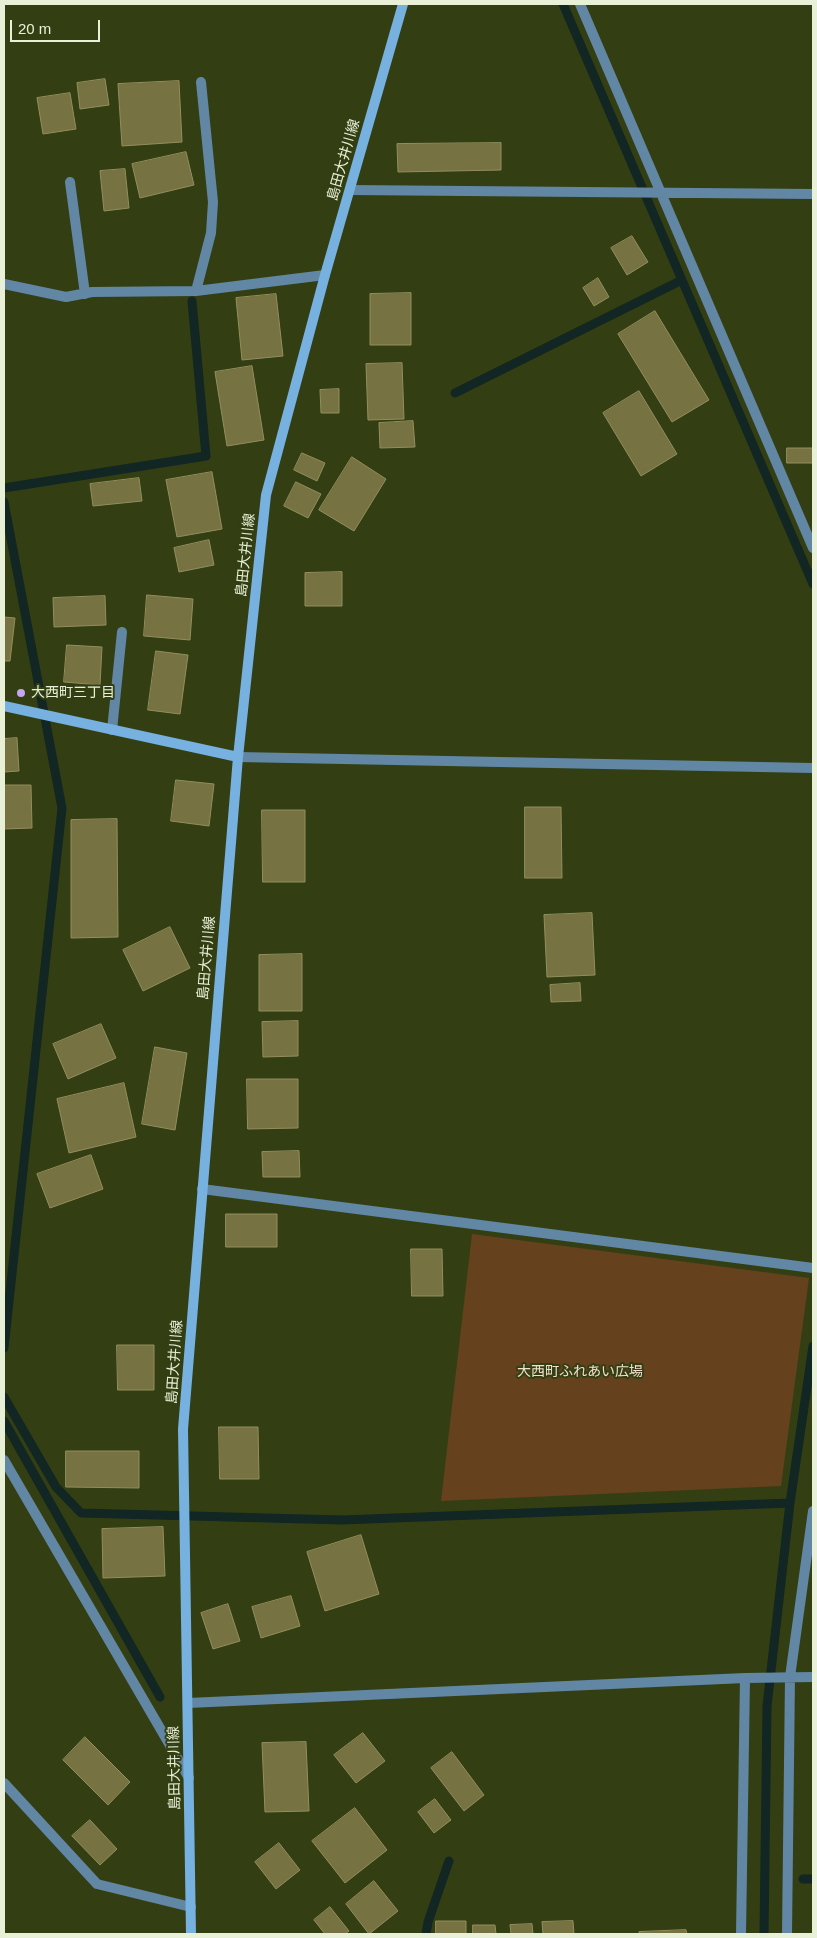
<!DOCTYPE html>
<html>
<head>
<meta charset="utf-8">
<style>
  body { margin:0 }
  #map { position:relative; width:817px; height:1938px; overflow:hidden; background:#333f13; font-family:Helvetica,sans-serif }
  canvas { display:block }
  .frame { position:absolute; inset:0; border:5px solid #e8f1d8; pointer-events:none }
  .scale { position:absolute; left:10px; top:20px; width:90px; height:22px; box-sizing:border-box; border:2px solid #e8f1d8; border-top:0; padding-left:6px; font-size:15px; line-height:18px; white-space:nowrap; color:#e8f1d8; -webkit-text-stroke:4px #333f13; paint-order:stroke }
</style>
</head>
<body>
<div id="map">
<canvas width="817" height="1938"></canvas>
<div class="frame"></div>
<div class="scale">20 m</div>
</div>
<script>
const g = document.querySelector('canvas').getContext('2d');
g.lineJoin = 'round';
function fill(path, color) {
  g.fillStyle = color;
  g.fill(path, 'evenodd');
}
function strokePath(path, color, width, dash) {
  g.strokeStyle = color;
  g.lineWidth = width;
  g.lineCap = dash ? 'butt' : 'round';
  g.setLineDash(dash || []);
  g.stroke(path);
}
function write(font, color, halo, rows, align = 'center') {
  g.font = font + ' Helvetica,"Noto Sans JP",sans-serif';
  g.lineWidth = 4;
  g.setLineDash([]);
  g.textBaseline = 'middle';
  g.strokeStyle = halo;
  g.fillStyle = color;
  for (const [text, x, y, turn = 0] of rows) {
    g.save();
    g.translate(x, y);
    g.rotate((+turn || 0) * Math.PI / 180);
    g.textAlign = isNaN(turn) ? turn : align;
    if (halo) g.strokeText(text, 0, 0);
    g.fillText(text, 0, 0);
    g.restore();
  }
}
const green = new Path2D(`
  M472,1234l337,44 -28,208 -340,15z`);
const stream = new Path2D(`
  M563,4l250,580
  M455,393l227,-113
  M4,488l202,-32 -14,-155
  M4,502l58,306 -58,540
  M4,1397l52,90 25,26 261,7 448,-17 -23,203 -3,228
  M4,1421l156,276
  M790,1503l23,-157
  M803,1879h10
  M426,1934l2,-12 21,-61`);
const building = new Path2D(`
  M105,79l4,26 -29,4 -3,-26z
  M179,81l3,61 -60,4 -4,-62z
  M70,93l6,36 -33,5 -6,-36z
  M501,143v27l-103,2 -1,-28z
  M186,152l8,33 -54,13 -8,-34z
  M125,169l4,39 -25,3 -4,-40z
  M632,236l16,26 -21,13 -16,-27z
  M598,278l11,19 -15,9 -11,-18z
  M411,293v52h-41v-51z
  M276,294l7,62 -41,4 -6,-62z
  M655,311l54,89 -37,22 -54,-88z
  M402,363l2,56 -36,1 -2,-56z
  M252,366l12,74 -37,6 -12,-74z
  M339,389v24h-18l-1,-23z
  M639,391l38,63 -36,22 -38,-63z
  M413,421l2,26 -35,1 -1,-25z
  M787,448h26v15h-26z
  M302,453l23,10 -8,18 -23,-11z
  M352,457l34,22 -32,52 -35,-21z
  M212,472l10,57 -45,8 -11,-57z
  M139,478l3,23 -49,5 -3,-22z
  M296,482l25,12 -13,24 -24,-12z
  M209,540l5,25 -35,7 -5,-24z
  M342,572v34h-37v-33z
  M147,595l46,4 -3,41 -46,-4z
  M105,596l1,29 -52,2 -1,-29z
  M4,617l11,1 -5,43h-6z
  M67,645l35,2 -2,38 -36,-3z
  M156,651l32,4 -8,59 -32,-4z
  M17,738l2,33 -15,1v-33z
  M176,780l38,4 -5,42 -38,-5z
  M4,785h27l1,43 -28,1z
  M525,807h36l1,71h-37z
  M262,810h43v72h-42z
  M117,819l1,118 -47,1v-118z
  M592,913l3,62 -48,2 -3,-62z
  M170,927l20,41 -47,23 -20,-41z
  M302,954v57h-43v-56z
  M580,983l1,18 -30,1 -1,-17z
  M298,1021v35l-35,1 -1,-35z
  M101,1024l15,34 -48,21 -15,-35z
  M155,1047l32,6 -12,77 -33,-6z
  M247,1079h51v49l-50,1z
  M124,1083l12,54 -67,16 -12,-54z
  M299,1151l1,26h-37l-1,-25z
  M91,1155l12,34 -53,19 -13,-34z
  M226,1214h51v33h-51z
  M411,1249h31l1,47h-31z
  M117,1345h37v45h-36z
  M219,1427h39l1,52h-39z
  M66,1451h73v37l-73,-1z
  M163,1527l2,49 -62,2 -1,-49z
  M361,1535l18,59 -54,17 -18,-59z
  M291,1596l9,30 -39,12 -9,-31z
  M228,1604l12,37 -27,8 -12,-36z
  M363,1733l22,28 -29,22 -22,-28z
  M85,1737l45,45 -22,23 -45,-45z
  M306,1742l3,69 -44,1 -3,-69z
  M452,1752l32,43 -20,16 -33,-43z
  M435,1799l16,21 -17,13 -16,-21z
  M355,1808l32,42 -42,33 -33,-42z
  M90,1820l27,29 -17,16 -28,-29z
  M279,1843l21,27 -24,19 -21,-27z
  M374,1881l24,30 -29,23 -23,-30z
  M330,1907l19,24 -4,3h-20l-11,-14z
  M436,1921h30v13h-30z
  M573,1921l1,13h-31l-1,-12z
  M532,1924l1,10h-22l-1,-9z
  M473,1925h22l1,9h-23z
  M686,1930l1,4h-48v-2z`);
const street = new Path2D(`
  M580,4l233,544
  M70,182l15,112
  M350,190l463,4
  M4,284l62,13 26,-5 104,-1 129,-16
  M196,291l15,-58 2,-31 -12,-120
  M112,730l10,-98
  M238,757l575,11
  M202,1189l611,79
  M4,1460l185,318
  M188,1703l557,-25 68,-1
  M4,1783l93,101 94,23
  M741,1934l4,-256
  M787,1934l3,-257 23,-166`);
const secondary = new Path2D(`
  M4,706l234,51
  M191,1934l-8,-505 55,-672 28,-262 59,-220 78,-271`);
const markers = [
  [21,693,5,"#c5a6f0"]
];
const streetNames = [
  ["島田大井川線",344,160,-74],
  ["島田大井川線",246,555,-84],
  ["島田大井川線",207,958,-85],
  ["島田大井川線",175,1362,-86],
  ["島田大井川線",175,1768,-91]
];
const poiNames = [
  ["大西町三丁目",31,693]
];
const parkNames = [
  ["大西町ふれあい広場",580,1372]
];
fill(green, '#66411d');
strokePath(stream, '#122623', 9);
fill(building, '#777242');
strokePath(building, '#938e5d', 1);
strokePath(street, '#6287a4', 10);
strokePath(secondary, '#76b1e0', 10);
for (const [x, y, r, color] of markers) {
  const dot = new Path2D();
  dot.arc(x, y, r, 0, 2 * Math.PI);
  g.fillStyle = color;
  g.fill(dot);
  strokePath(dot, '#333f13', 2);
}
write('14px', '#e8f1d8', '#333f13', streetNames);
write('14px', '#e8f1d8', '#333f13', poiNames, 'left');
write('14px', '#f3dfcd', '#333f13', parkNames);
</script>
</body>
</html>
